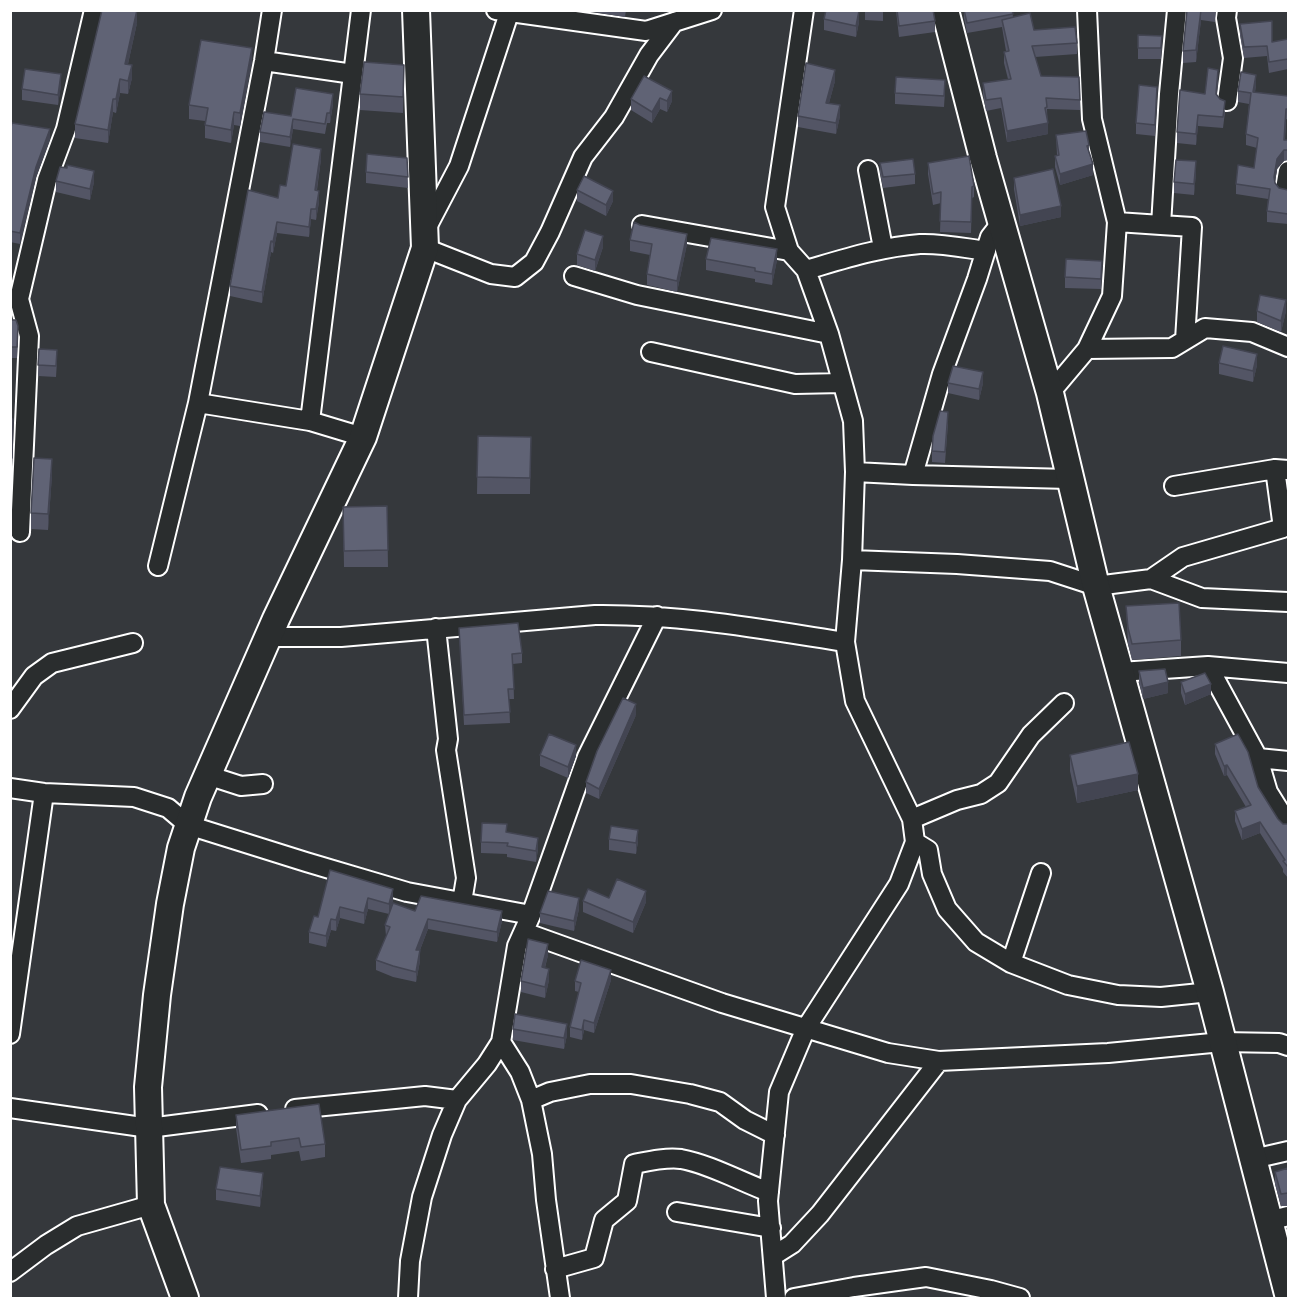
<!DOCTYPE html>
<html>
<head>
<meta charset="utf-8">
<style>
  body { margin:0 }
  #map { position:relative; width:1299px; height:1309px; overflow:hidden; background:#35383c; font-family:Dekko,sans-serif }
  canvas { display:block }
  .frame { position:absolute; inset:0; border:12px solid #fff; pointer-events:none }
</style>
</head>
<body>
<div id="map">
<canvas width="1299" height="1309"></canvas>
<div class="frame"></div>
</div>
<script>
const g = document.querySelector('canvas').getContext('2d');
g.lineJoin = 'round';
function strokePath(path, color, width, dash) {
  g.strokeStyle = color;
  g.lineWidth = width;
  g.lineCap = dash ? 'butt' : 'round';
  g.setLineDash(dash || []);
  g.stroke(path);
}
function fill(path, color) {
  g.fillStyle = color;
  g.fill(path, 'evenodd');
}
const minor = new Path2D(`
  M496,10l150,21 66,-21
  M1227,10l-1,8 7,40 -6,43
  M264,61l89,13
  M868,170l15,78
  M1288,171l-3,18h3
  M1117,222l44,3 8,-131 8,-84
  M642,225l147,26
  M1161,225l31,2 -7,113
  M426,229l33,-63 51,-156
  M425,248l66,26 24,3 19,-15 16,-30 33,-75 31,-40 35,-62 25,-33
  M806,270c38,-11 75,-23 114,-26 22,-1 44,4 66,7
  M574,276l63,19 192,39
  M1087,349l25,-53 5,-74 -25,-103 -5,-109
  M651,352l144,32 47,-1
  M1050,393l37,-44 85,-1 33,-20 47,4 36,15
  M198,403l66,-342 8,-51
  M310,421l51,-411
  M855,472l58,3 156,4
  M913,475l29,-101 35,-95 13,-42 11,-14
  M1174,486l101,-17
  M20,532l9,-196 -10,-37 28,-119 19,-51 28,-119
  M852,560l105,4 93,7 46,15 55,-7 32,-22 100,-29 -8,-59 13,1
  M158,566l40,-163 112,18 53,16
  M1151,579l51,19 86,4
  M436,628l12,111 -2,11 20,128 -4,24
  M268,637h73l254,-22c85,-1 166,14 250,27
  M1208,666l50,92 10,34 20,32
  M1120,672l88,-6 80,7
  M10,709l24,-33 18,-13 81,-20
  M1258,758l30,3
  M207,775l34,11 22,-2
  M10,788l34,5 90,4 34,11 20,17 118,37 101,30 124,23
  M912,819l45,-19 24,-6 17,-11 33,-48 33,-32
  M915,842l13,8 4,24 15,35 29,33 35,21 57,22 50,10 43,2 49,-5
  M524,932l198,71 166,50 51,8 169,-8 114,-11 57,1 9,3
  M1011,963l30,-90
  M10,1034l34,-241
  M501,1042l19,30 11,28 11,54 4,46 14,98
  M531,1100l19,-8 40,-8h41l59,10 30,8 25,18 30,15
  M10,1108l139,20 109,-14
  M295,1109l130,-13 32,4
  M1253,1159l35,-8
  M677,1212l94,16
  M1269,1221l19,-5
  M773,1256l19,-12 28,-30 119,-153
  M555,1269l39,-11 10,-38 23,-19 7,-37c15,-3 32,-7 47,-5 28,5 61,23 88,33
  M10,1272l36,-27 31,-19 74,-21
  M408,1298l2,-37 12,-64 20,-62 15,-35 30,-36 14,-22 16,-96 14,-31 56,-158 70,-141
  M776,1298l-8,-97 11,-109 27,-64 93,-144 16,-42 -3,-23 -57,-118 -10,-59 7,-82 3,-88 -2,-51 -24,-87 -23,-64 -17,-19 -14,-44 29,-197
  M794,1298l60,-11 72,-10 65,13 29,8`);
const secondary = new Path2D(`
  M945,10l38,148 67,235 46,193 114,406 78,302
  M185,1298l-34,-93 -3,-118 9,-92 13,-91 11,-56 17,-51 78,-178 87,-182 62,-189 -9,-238`);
const wall = new Path2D(`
  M581,10h45l-1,7z
  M865,10h18v11l-18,-1z
  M896,10h37l2,11v11l-36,5z
  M964,10h48l1,7 21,13 43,13v11l-42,3 6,19 39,24v10l-33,-1 1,25 -41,8 -6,-34 -15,3 -3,-17v-11l25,-4 -4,-16v-11l2,-1 -4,-24 -35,6 -3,-15z
  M1098,10h34v2z
  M1187,10h29l-1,12 -14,-2 -5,42 -13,1v-12z
  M824,19l35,3 -3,15 -32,-7z
  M137,23l-9,41 4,14 -4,16 -8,-1 -4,20 -3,-1 -5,31 -33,-5v-14z
  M1240,24l32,18 16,-3v30l-19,4 -2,-17 -23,2 -4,-23z
  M1138,35l24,11 -1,13h-23z
  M252,61l-12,65 -6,-1 -3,18 -26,-5v-17l-16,-2v-14z
  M404,65l-1,48 -43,-3v-16z
  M644,76l28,25 -5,11 -7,-3 -8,14 -21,-13v-11z
  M835,81l-6,22 11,13 -4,18 -38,-7v-11z
  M1218,81l-1,14 8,17 -2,16 -25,-2 -2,19 -19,-2v-11l28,-38z
  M61,85l-3,20 -36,-5v-11z
  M1256,85l-1,7 33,4v24l-2,-1 -1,21h3v20l-4,1 -7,8 -2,13 4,6 9,2v34l-21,-2v-11l1,-12 -32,-5v-10l18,-16 3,-20 -11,-3v-11l3,-30 -11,-2v-11z
  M945,91l-1,16 -49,-3v-11z
  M1157,98l-2,38 -19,-2v-11z
  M333,104l-3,19h-3l-2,11 -32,-5 -3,18 -30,-5v-10l31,-16z
  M10,131l40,8 -14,38 -16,67 -10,-2z
  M1056,135l33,10v8l4,22 -33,10 -5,-18v-11l2,-1z
  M407,158l1,30 -42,-5v-11z
  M321,159l-4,31 2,12 -3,18 -5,-1 -2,18 -32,-4 -4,20 -2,-1 -9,51 -32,-7v-10l48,-88z
  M880,163l35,11v10l-32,4 -3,-15z
  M928,163l46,23v11l-2,1 -1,35 -31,-1 1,-29 -8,2 -5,-31z
  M67,168l27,14 -4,18 -34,-8v-11z
  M1196,172l-2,23 -20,-2v-11z
  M1014,178l47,39 -41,9 -6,-37z
  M577,190l36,11 -7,15 -29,-15z
  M640,225l47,19 -10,48 -30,-7v-11l3,-19 -20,-4v-11z
  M603,247l-8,24 -18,-6v-11z
  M706,259l71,1 -5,25 -17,-3v-3l-49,-9z
  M1102,271l-1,18 -36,-1v-11z
  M1257,311h29l-5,21 -24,-10z
  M10,320l8,17 -1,21h-7z
  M39,349l18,12 -1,16 -18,-1z
  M1219,363l38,2 -4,17 -34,-8z
  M948,383h35l-4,17 -31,-7z
  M10,419l3,11 -1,39h-2z
  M948,423l-3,40 -13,-1v-11z
  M478,436l53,1 -1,57h-53z
  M52,475l-4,55 -17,-1v-16z
  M387,506l1,61h-44l-1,-60z
  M1126,606l55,34v16l-49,4 -4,-16z
  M459,628l63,25v10l-9,1 1,35h-5l1,24 -46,2z
  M1139,671l29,22 -25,6 -4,-17z
  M1181,682l30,12 -26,11 -4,-12z
  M636,715l-37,84 -13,-6v-11z
  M1215,744l43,43 20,32 5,5h5v54l-5,-6v-3l-23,-36 -18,7 -7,-19v-10l11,-4 -19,-32 -3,1 -9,-22z
  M540,755l36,1 -8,22 -28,-12z
  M1070,755l68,35 -61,13 -7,-32z
  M507,832l31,17 -2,13 -29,-5v-3l-26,-1v-11z
  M609,839l29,2 -2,13 -27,-4z
  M330,870l63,30 -3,12 25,-1 87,10 -5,21 -69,-13 -8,21v11l-4,21 -23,-5 -17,-7v-10l10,-24 -1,-11 4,-11 -21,-5 -4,15 -24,-6 -4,13 -5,-1 -5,17 -17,-4v-11l9,-15z
  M609,898l37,4 -13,31 -50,-21v-11z
  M579,909l-5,22 -34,-8v-10z
  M548,955l-3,13 4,12 -4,18 -24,-6v-11z
  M611,980l-17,53 -10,-3 -2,10 -12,-3v-10l9,-35 -4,-1v-10z
  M513,1029l54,6 -3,14 -51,-9z
  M236,1115l89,29v13l-24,4 -2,-10 -28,4v4l-30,4 -5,-35z
  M1288,1168v38h-7l-6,-22v-12z
  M263,1184l-3,23 -44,-7v-11z`);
const shadedWall = new Path2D(`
  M137,10v13l-12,54v-13z
  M1201,10v10l-5,42v-12z
  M859,11v11l-3,15v-11z
  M252,48v13l-12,65v-13z
  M132,65v13l-4,16v-13z
  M835,70v11l-9,33v-11z
  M61,74v11l-3,20v-10z
  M1256,75v10l-3,18v-11z
  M120,79v14l-4,20v-14z
  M672,91v10l-5,11v-11z
  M333,94v10l-3,19v-10z
  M660,98v11l-8,14v-11z
  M113,99v13l-5,31v-13z
  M840,105v11l-4,18v-11z
  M234,112v13l-3,18v-13z
  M1198,115v11l-2,19v-11z
  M293,119v10l-3,18v-10z
  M1048,123v11l-41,8v-11z
  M50,129v10l-14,38 -16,67v-11l16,-66z
  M321,149v10l-6,42v-11z
  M1284,150v11l-7,8 -3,18v-10l3,-18z
  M1196,161v11l-2,23v-11z
  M1093,164v11l-33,10v-11z
  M94,171v11l-4,18v-11z
  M319,191v11l-3,18v-11z
  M613,191v10l-7,15v-11z
  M1061,206v11l-41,9v-11z
  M311,209v10l-2,18v-10z
  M277,222v11l-4,20v-11z
  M687,234v10l-10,48v-11z
  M603,236v11l-8,24v-11z
  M271,241v11l-9,51v-11z
  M777,249v11l-5,25v-11z
  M12,268v10l-2,8v-11z
  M1286,300v11l-5,21v-11z
  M1257,354v11l-4,17v-11z
  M983,372v11l-4,17v-11z
  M52,459v16l-4,55v-16z
  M1168,682v11l-25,6v-11z
  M1211,684v10l-26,11v-11z
  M636,704v11l-37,84v-10z
  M576,745v11l-8,22v-11z
  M1227,765v10l-3,1v-10z
  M1138,774v16l-61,13v-17z
  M1260,822v11l-18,7v-11z
  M638,830v11l-2,13v-11z
  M538,838v11l-2,13v-11z
  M393,889v11l-4,14v-10z
  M646,891v11l-13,31v-11z
  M368,898v11l-4,15v-11z
  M579,898v11l-5,22v-10z
  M340,907v11l-4,13v-11z
  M502,911v10l-5,21v-10z
  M331,919v11l-5,17v-11z
  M428,919v10l-12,31v-10z
  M548,944v11l-6,23v-11z
  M420,950v11l-4,21v-10z
  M549,969v11l-4,18v-11z
  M611,970v10l-17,53v-10z
  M584,1020v10l-2,10v-10z
  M567,1024v11l-3,14v-11z
  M263,1173v11l-3,23v-11z`);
const building = new Path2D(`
  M102,10h35l-12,54 7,1 -4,16 -8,-2 -4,20h-3l-5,31 -33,-6z
  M826,10l33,1 -3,15 -32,-7z
  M897,10h36l2,11 -36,5z
  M964,10h48l1,4 -46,9z
  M1187,10h14l-5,40 -13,1z
  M1030,13l4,17 41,-3 2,16 -45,3 9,30 38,1 1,23 -34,-2 1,9 -2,1 3,15 -41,8 -6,-33 -15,2 -3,-17 28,-4 -7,-27 5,-1 -7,-31z
  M1272,21v21l16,-3v20l-19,3 -2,-16 -23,1 -4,-23z
  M1138,35l24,1 -1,12h-23z
  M201,40l51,8 -12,65 -6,-1 -3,18 -26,-5 3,-17 -19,-3z
  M364,62l40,3 -1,32 -43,-3z
  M806,63l29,7 -9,33 14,2 -4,18 -38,-7z
  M1208,68l10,2 -2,24 4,5 5,2 -2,16 -25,-2 -2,19 -19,-2 3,-42 25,4z
  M25,69l36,5 -3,21 -36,-6z
  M1241,72l15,3 -3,17 35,4v13h-2l-2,31h4v10h-4l-7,9 -3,18 1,6 4,5 9,2v24l-21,-3 3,-22 -34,-5 2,-19 16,3 4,-30 -12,-4 5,-41 -13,-2z
  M644,76l28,15 -5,10 -7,-3 -8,14 -21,-13z
  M896,77l49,3 -1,16 -49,-3z
  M1139,85l18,2 -2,38 -19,-2z
  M296,88l37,6 -3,19h-3l-2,11 -32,-5 -3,18 -30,-5 4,-20 27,4z
  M12,123l38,6 -14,38 -16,66 -10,-2v-100z
  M1086,131l3,14 -2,1 6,18 -33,10 -5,-18 4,-1 -3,-20z
  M293,144l28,5 -6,41 4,1 -3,18h-5l-2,18 -32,-5 -4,20 -2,-1 -9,51 -32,-6 18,-96 30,8 2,-13 6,1z
  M367,154l40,4 1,19 -42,-5z
  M969,156l5,30 -2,1 -1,35 -31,-1 1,-29 -8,2 -5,-31z
  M913,159l2,15 -32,3 -3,-14z
  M1176,160l20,1 -2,23 -20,-2z
  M67,165l27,6 -4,18 -34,-8 4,-14 7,1z
  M1053,169l8,37 -41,9 -6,-37z
  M584,176l29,15 -7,14 -29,-15z
  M634,222l6,3 47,9 -10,47 -30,-7 5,-30 -22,-4z
  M585,230l18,6 -8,24 -18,-6z
  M711,238l66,11 -5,25 -17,-3v-3l-49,-9z
  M1066,259l36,2 -1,18 -36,-2z
  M1260,295l26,5 -5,21 -24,-10z
  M10,320h6l2,6 -1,21h-7z
  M1223,346l34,8 -4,17 -34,-8z
  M39,349l18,1 -1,16 -18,-1z
  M953,366l30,6 -4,17 -31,-6z
  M940,411l8,1 -3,40 -13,-1 1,-15z
  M10,419h3l-1,39h-2z
  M478,436l53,1 -1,41 -53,-1z
  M34,458l18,1 -4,55 -17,-1z
  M387,506l1,44 -44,1 -1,-44z
  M1179,603l2,37 -49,4 -4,-16 -2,-22z
  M518,623l4,30 -10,1 2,35h-6l2,23 -46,3 -5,-87z
  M1165,669l3,13 -25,6 -4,-17z
  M1205,673l6,11 -26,10 -4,-12z
  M623,698l13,6 -37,85 -13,-7 11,-31z
  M549,734l27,11 -8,22 -28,-12z
  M1238,734l10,18 10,35 20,32 5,5h5v43l-5,-6 2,-1 -25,-38 -18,7 -7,-18 16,-6 -24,-40 -3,1 -9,-22z
  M1129,742l9,32 -61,12 -7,-31z
  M482,823l25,1 -1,8 32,6 -2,13 -29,-5 1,-3 -27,-1z
  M611,826l27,4 -2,13 -27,-4z
  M330,870l63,19 -4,15 -21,-6 -4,15 -24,-6 -4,13 -5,-1 -5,17 -17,-4 5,-16 4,1z
  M617,879l29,12 -13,31 -50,-21 5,-12 21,9z
  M548,891l31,7 -5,23 -34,-8z
  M421,896l81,15 -5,21 -69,-13 -12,31h4l-4,22 -23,-6 -17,-6 14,-33 -5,-2 8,-22 22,8z
  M528,939l20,5 -6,23 7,2 -4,18 -24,-6z
  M581,960l30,10 -17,53 -10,-3 -2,10 -12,-3 11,-44 -6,-2z
  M515,1014l52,10 -3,14 -51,-9z
  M319,1104l6,40 -24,3 -2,-9 -28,4v4l-30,4 -5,-35z
  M220,1167l43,6 -3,23 -44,-7z
  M1288,1168v25l-7,1 -6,-22z`);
strokePath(minor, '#fff', 22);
strokePath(secondary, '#fff', 30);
strokePath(minor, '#2a2d2e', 18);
strokePath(secondary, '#2a2d2e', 26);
fill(wall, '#535565');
fill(shadedWall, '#434552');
fill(building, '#606375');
strokePath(building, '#434552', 1.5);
</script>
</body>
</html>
